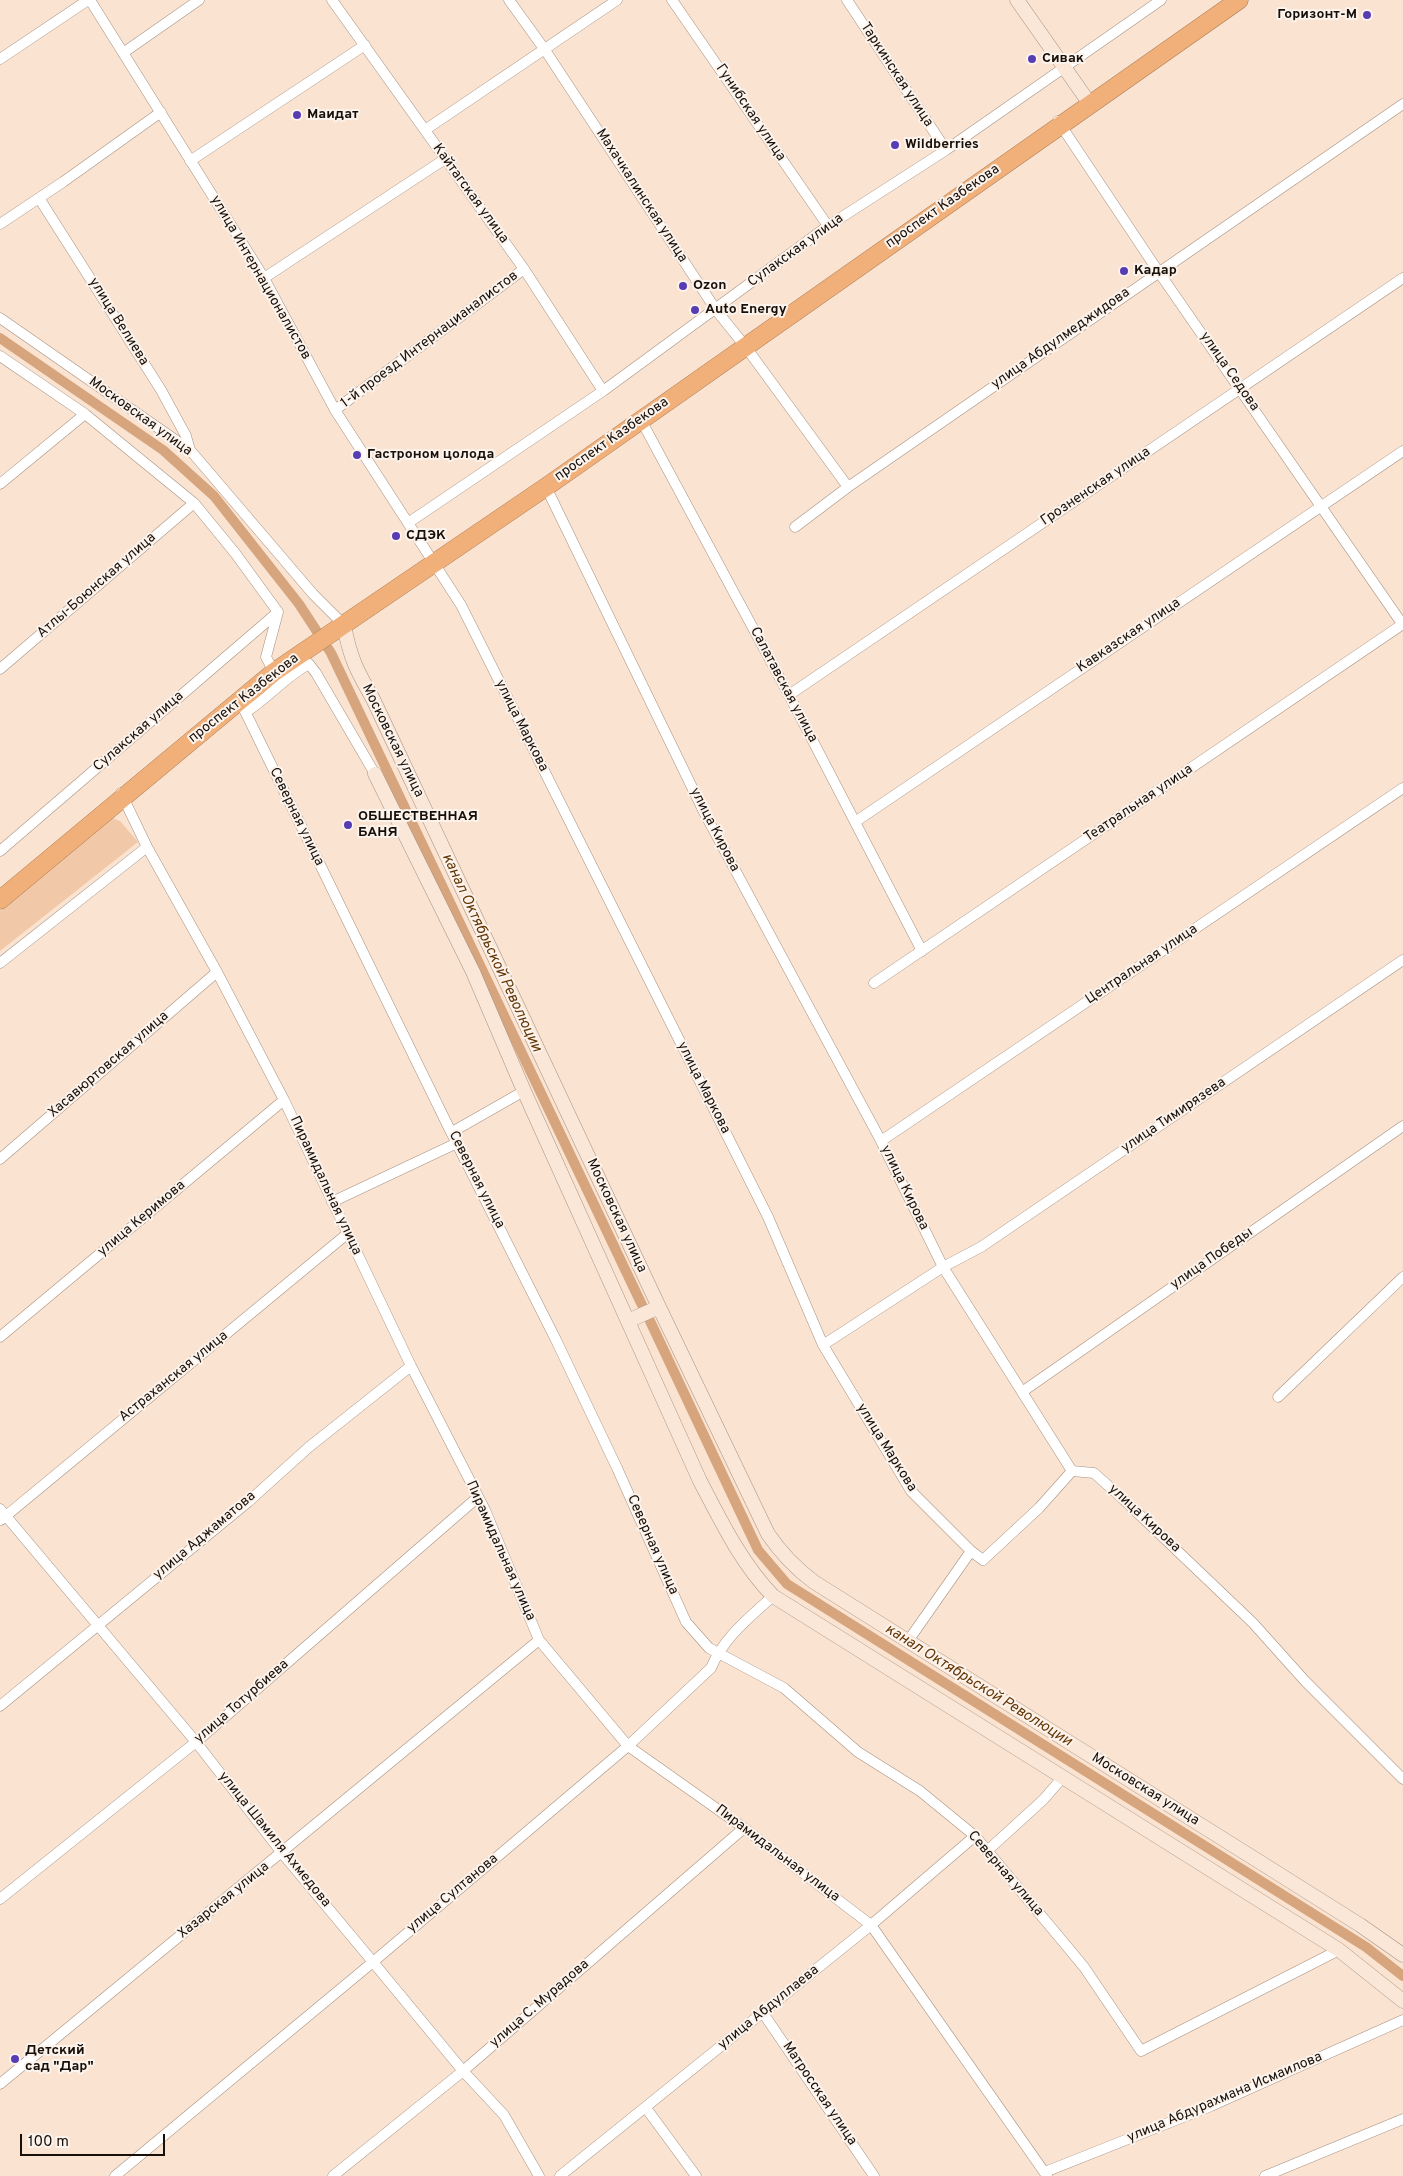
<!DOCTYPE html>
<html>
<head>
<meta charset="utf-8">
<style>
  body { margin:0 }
  #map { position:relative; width:1403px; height:2176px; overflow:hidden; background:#fae3d1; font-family:Overpass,sans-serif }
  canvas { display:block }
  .scale { position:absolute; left:20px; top:2134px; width:145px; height:22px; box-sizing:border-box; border:2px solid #170f09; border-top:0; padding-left:6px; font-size:15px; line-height:18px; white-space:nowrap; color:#170f09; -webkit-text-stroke:4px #fcf3ec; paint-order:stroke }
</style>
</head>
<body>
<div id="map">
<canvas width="1403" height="2176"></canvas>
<div class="scale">100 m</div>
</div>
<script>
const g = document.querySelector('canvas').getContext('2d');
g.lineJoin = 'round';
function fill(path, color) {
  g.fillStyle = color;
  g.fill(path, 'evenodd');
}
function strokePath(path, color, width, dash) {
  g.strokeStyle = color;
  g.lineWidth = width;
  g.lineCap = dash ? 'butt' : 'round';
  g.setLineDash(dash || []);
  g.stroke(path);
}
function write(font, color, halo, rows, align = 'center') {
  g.font = font + ' Overpass,sans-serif';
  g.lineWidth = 4;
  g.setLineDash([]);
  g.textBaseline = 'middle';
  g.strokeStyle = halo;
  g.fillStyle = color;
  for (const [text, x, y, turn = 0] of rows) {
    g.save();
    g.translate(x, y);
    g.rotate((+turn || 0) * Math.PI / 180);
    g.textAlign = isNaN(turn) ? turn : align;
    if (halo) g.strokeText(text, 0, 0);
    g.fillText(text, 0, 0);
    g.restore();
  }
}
const green = new Path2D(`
  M112,818l8,3 18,21 -138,109v-40z`);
const canal = new Path2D(`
  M0,338l163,112 51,46 85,108 32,49 311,652
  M650,1321l108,229 29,34 579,363 37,29`);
const street = new Path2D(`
  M90,0l174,278 71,132 126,195 307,612 55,128 88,146 60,60 12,9 56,-52 33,-37
  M332,0l192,269 79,122
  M509,0l36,50 171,260 29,36 103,141
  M672,0l156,226
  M847,0l99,150
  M123,53l76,-53
  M0,59l88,-59
  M1058,121l100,150 245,354
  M425,130l192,-130
  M190,161l175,-116
  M39,198l122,192 25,46 4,14
  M0,224l63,-42 98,-70
  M264,278l181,-119
  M0,318l190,132 123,144 31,31
  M0,356l85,58 109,89 41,50 43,59 -12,45 8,15
  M335,410l189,-141
  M641,420l148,275 133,256
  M0,484l85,-70
  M546,487l159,327 176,327 62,126 129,204 22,2 28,25 131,125 52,58 98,98
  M408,523l195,-132 225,-165 118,-76 215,-150
  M795,527l53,-40 555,-383
  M0,669l194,-166
  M789,695l614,-417
  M239,699l209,427 108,214 61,128 69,154 23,26 75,40 74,64 62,39 55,45 109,131 57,84 198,-101
  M246,712c22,-14 39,-35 63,-48l7,9 59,101
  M121,793l26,54 70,125 67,128 127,266 74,144 54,130 89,106 116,82 127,97 176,251
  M855,822l548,-371
  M0,851l278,-239
  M0,963l147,-116
  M874,983l529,-359
  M452,1132l72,-41
  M881,1141l522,-353
  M0,1159l217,-187
  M332,1202l125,-59
  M0,1337l284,-237
  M823,1345l120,-78 38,-20 422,-287
  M1022,1392l381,-266
  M1278,1397l125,-120
  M0,1509l196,233 86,111 91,109 90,109 41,44 35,61
  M1,1520l346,-286
  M908,1641l63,-90
  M0,1706l248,-204 61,-55 102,-81
  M987,1851l56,-51 20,-23
  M0,1899l196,-157 282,-245
  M763,2013l111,163
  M0,2084l539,-444
  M646,2108l50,68
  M1045,2172l166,-66 192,-86
  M115,2176l258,-214 255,-216 83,-78c13,-31 38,-50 62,-72
  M333,2176l130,-105 281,-243
  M560,2176l311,-251 104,-89
  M1265,2176l138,-57`);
const secondary = new Path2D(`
  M1017,0l73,104
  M344,625c6,33 13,46 29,74l286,608 109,227c13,19 27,34 46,48l546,343 43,30
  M375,774l98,198 51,119 176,390c21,40 41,82 73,115l566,354 64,51
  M628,1321l31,-14`);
const highway = new Path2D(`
  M0,900l274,-228 272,-185 693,-487`);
const markers = [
  [1367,15,5,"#573cb4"],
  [1032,59,5,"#573cb4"],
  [297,115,5,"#573cb4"],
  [895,145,5,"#573cb4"],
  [1124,271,5,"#573cb4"],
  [683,286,5,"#573cb4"],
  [695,310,5,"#573cb4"],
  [357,455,5,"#573cb4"],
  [396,536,5,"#573cb4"],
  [348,825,5,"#573cb4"],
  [15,2059,5,"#573cb4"]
];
const poiNames = [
  ["Горизонт-М",1357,15,"right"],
  ["Сивак",1042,59],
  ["Маидат",307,115],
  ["Wildberries",905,145],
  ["Кадар",1134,271],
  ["Ozon",693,286],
  ["Auto Energy",705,310],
  ["Гастроном цолода",367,455],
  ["СДЭК",406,536],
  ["ОБШЕСТВЕННАЯ",358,817],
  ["БАНЯ",358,833],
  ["Детский",25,2051],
  ["сад \"Дар\"",25,2067]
];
const streetNames = [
  ["Таркинская улица",896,75,57],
  ["Гунибская улица",750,113,56],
  ["Кайтагская улица",470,194,54],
  ["Махачкалинская улица",641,196,57],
  ["проспект Казбекова",943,207,-35],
  ["Сулакская улица",796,251,-36],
  ["улица Интернационалистов",260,278,60],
  ["улица Велиева",118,322,58],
  ["улица Абдулмеджидова",1061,339,-35],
  ["1-й проезд Интернацианалистов",430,340,-37],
  ["улица Седова",1229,372,55],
  ["Московская улица",140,417,36],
  ["проспект Казбекова",612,440,-35],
  ["Грозненская улица",1096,487,-34],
  ["Атлы-Боюнская улица",97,586,-41],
  ["Кавказская улица",1129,636,-34],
  ["Салатавская улица",783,685,62],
  ["проспект Казбекова",244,699,-38],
  ["улица Маркова",521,726,63],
  ["Сулакская улица",139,732,-41],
  ["Московская улица",392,741,64],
  ["Театральная улица",1139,804,-34],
  ["Северная улица",296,817,64],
  ["улица Кирова",714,830,63],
  ["Центральная улица",1142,965,-34],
  ["Хасавюртовская улица",109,1065,-41],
  ["улица Маркова",703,1088,63],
  ["улица Тимирязева",1174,1116,-34],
  ["Северная улица",476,1180,63],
  ["Пирамидальная улица",325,1186,65],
  ["улица Кирова",904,1188,64],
  ["Московская улица",616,1216,65],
  ["улица Керимова",142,1219,-40],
  ["улица Победы",1212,1259,-35],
  ["Астраханская улица",174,1377,-39],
  ["улица Маркова",886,1448,58],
  ["улица Кирова",1144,1519,43],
  ["улица Аджаматова",205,1536,-40],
  ["Северная улица",652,1545,66],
  ["Пирамидальная улица",500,1551,66],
  ["улица Тотурбиева",242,1702,-41],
  ["Московская улица",1145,1790,32],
  ["улица Шамиля Ахмедова",274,1840,51],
  ["Пирамидальная улица",777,1854,37],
  ["Северная улица",1005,1874,49],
  ["улица Султанова",453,1894,-40],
  ["Хазарская улица",224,1901,-39],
  ["улица С. Мурадова",540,2004,-41],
  ["улица Абдуллаева",769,2008,-39],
  ["Матросская улица",819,2094,56],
  ["улица Абдурахмана Исмаилова",1225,2098,-23]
];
const waterNames = [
  ["канал Октябрьской Революции",491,953,65],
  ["канал Октябрьской Революции",978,1686,32]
];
fill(green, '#f1c8a8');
strokePath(canal, '#d6a57e', 10);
strokePath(street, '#a59080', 11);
strokePath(secondary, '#a59080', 15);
strokePath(highway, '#a57852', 19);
strokePath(street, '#fff', 10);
strokePath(secondary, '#fbe7d7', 14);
strokePath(highway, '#f1b07a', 18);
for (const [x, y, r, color] of markers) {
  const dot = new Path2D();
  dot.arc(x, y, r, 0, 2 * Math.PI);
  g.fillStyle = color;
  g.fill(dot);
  strokePath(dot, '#fcf3ec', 2);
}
write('bold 14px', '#170f09', '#fcf3ec', poiNames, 'left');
write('14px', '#170f09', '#fcf3ec', streetNames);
write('italic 15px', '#643605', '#fcf3ec', waterNames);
</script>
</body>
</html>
